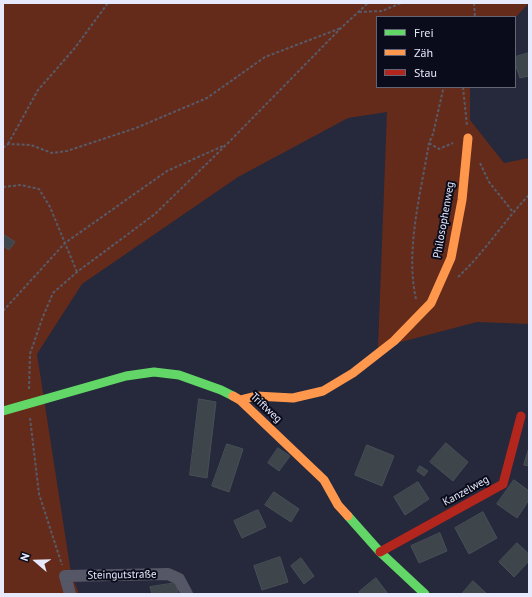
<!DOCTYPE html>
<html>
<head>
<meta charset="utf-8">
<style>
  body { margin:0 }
  #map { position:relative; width:532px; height:597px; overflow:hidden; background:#26283b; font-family:"PT Sans",sans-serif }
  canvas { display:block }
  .frame { position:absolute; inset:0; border:4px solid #e7eafd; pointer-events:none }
  .legend { position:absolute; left:376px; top:16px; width:140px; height:72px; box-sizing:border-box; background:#0b0c1b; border:1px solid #636575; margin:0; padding:5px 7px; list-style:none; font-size:12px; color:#e7eafd }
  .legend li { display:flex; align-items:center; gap:8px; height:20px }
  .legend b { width:20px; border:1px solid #636575 }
  .north { position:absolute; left:16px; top:541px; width:40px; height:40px; -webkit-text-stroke:3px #0b0c1b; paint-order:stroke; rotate:290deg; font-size:11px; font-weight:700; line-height:16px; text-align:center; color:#e7eafd }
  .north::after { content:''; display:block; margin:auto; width:14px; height:18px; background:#e7eafd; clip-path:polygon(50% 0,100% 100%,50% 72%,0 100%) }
</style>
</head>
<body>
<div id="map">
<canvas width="532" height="597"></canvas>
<div class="frame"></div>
<ul class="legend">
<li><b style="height:5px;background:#63d668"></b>Frei</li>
<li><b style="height:5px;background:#ff974d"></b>Zäh</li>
<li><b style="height:5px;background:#b3261e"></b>Stau</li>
</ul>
<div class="north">N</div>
</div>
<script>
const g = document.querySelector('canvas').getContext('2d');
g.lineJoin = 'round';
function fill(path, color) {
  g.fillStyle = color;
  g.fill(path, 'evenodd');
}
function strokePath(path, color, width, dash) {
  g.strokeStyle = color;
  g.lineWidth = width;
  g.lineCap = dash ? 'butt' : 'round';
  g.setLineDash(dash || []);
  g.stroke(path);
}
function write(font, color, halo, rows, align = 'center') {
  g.font = font + ' "PT Sans",sans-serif';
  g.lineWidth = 4;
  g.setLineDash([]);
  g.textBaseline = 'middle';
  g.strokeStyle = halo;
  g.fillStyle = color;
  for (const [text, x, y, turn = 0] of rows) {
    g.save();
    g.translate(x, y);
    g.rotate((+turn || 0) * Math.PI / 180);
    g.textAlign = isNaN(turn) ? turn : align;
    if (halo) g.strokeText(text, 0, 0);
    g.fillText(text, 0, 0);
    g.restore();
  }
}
const green = new Path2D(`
  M3,3h526l-14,15 -138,-1v70h93v33l34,43 25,-5v166l-52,-2 -99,26 9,-236 -39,6 -110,59 -156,107 -45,70 34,219 8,21h-76z`);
const building = new Path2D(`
  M529,53v23l-9,2 -5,-15v-6z
  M3,234l12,8 -6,8 -6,-4z
  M199,399l17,3 -9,76 -17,-3z
  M446,443l22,19 -15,19 -23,-19z
  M227,444l16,5 -14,43 -17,-6z
  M367,445l27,11 -12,30 -27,-11z
  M278,448l12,8 -11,15 -11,-8z
  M529,448v18l-5,-1z
  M420,466l8,5 -4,5 -7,-5z
  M514,480l15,11v9l-12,18 -20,-14z
  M418,482l11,17 -24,16 -11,-18z
  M274,492l25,17 -8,13 -26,-17z
  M258,510l8,17 -24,11 -8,-17z
  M483,512l14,26 -28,16 -14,-26z
  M440,533l7,18 -28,12 -8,-17z
  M517,543l12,11v7l-15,16 -15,-15z
  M280,557l8,25 -26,8 -8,-24z
  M301,558l13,18 -10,8 -13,-18z
  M376,578l12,16h-27l-2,-2z
  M473,581l13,12 -1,1h-23z
  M176,583l2,11h-26l-2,-7z`);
const path = new Path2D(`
  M474,3l1,14
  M359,12l23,-1 19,-8
  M463,87l4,39
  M429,143l10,6 14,-6
  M8,144l30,-54 36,-41 34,-46
  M3,148l5,-4 23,1 21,8 15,-2 69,-23 71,-30 58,-41 76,-29
  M480,163l9,19 24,30
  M3,187l18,-2 18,4 11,18 27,65
  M458,277c26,-24 46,-56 71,-82
  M416,299c-11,-49 5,-107 13,-156l4,-9 10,-44 2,-3
  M3,311l62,-68 102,-72 58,-26
  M29,389l1,-35 12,-35 11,-26 24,-21 78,-58 71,-69 116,-118 26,-24
  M30,418l9,76 23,71`);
const street = new Path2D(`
  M70,594l-5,-18 103,-2 11,5 8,15`);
const fast = new Path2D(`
  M3,411l123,-35 28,-4 25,3 42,15 12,6
  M348,516l32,36 45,42`);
const slow = new Path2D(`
  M233,396l7,4 84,80 14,25 10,11
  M240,400l16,-4 37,2 30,-7 30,-18 41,-32 37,-38 20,-45 11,-58 6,-62`);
const jam = new Path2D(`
  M380,552l123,-68 18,-68`);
const streetNames = [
  ["Philosophenweg",444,220,-80],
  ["Triftweg",266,408,43],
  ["Kanzelweg",466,491,-29],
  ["Steingutstraße",122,575,-1]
];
fill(green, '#642b1a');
fill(building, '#3e464c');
strokePath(building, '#475056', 1);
strokePath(path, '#595a68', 2, [3, 2]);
strokePath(street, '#565766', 12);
strokePath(fast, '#63d668', 9);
strokePath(slow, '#ff974d', 9);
strokePath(jam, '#b3261e', 9);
write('11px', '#e7eafd', '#0b0c1b', streetNames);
</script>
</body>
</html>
